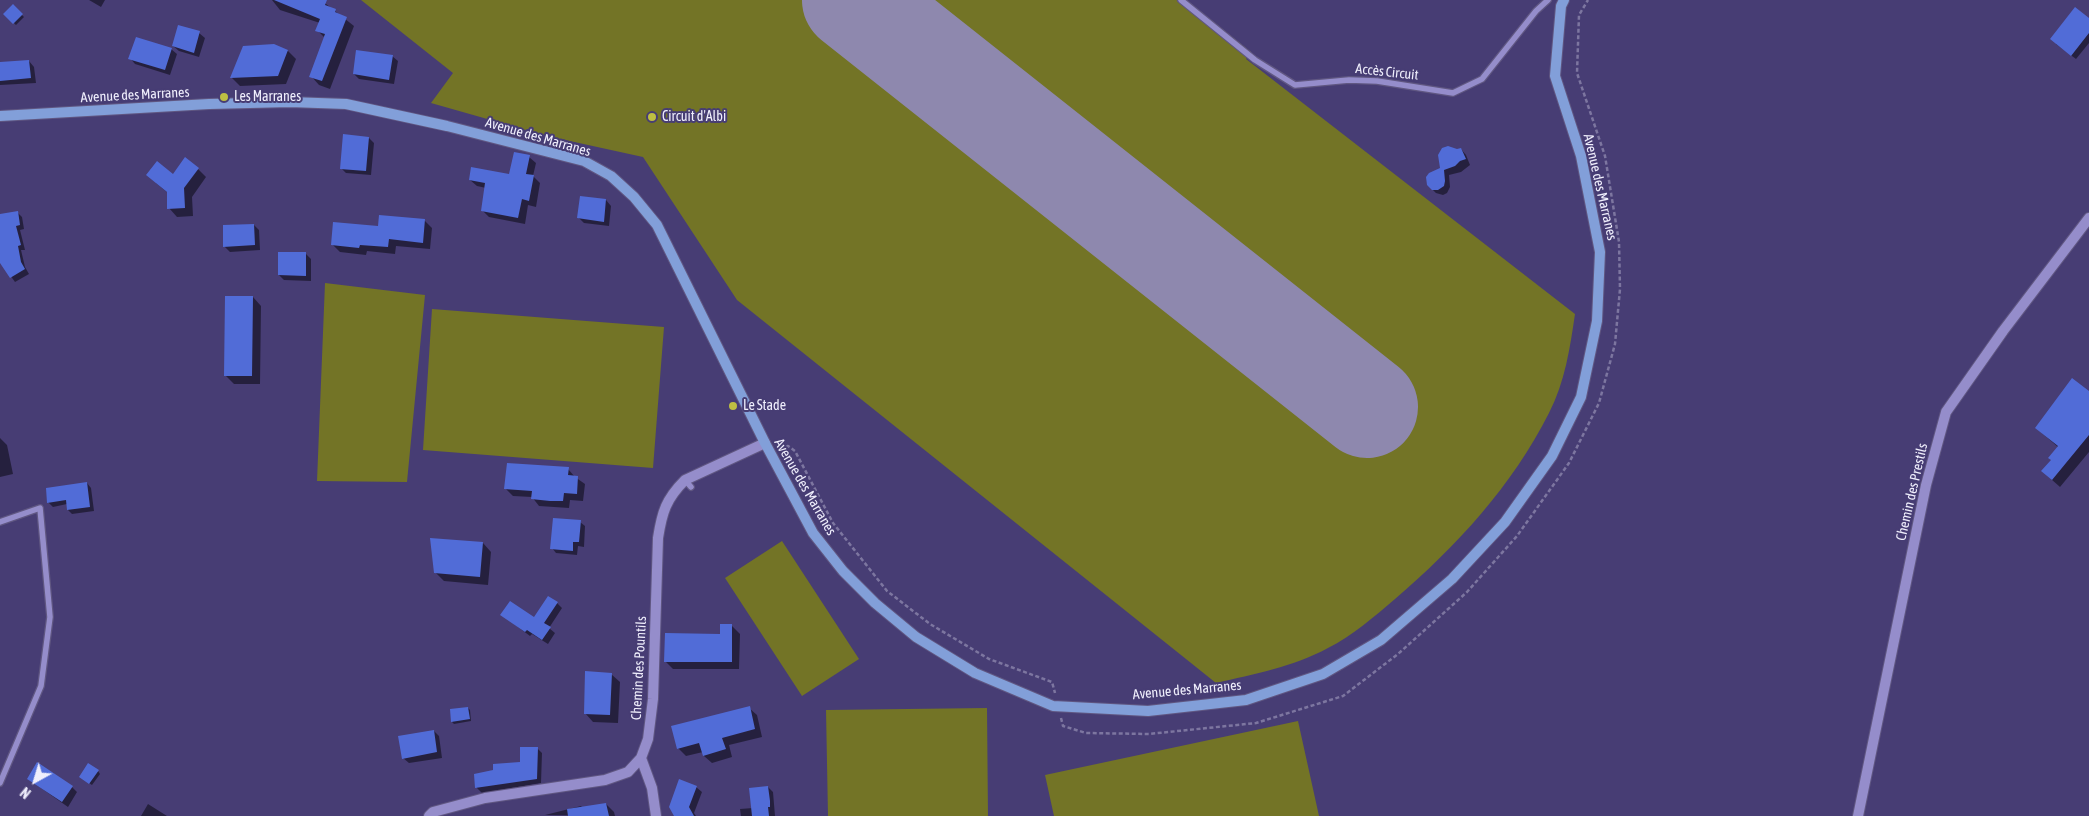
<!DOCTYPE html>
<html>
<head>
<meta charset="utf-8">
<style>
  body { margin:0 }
  #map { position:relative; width:2089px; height:816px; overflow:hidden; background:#473d74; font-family:"Asap Condensed",sans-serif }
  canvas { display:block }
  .north { position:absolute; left:10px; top:756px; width:50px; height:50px; -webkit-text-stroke:4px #473d74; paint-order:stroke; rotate:219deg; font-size:14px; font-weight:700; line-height:20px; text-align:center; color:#efeefc }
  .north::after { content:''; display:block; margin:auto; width:18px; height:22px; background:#efeefc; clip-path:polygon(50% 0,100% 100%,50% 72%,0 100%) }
</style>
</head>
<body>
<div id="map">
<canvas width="2089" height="816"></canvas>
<div class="north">N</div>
</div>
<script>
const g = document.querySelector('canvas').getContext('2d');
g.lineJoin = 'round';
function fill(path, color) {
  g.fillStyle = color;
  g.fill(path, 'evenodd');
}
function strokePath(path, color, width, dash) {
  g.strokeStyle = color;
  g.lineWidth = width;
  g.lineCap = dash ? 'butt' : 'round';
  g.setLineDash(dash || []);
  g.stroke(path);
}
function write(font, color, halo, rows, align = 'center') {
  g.font = font + ' "Asap Condensed",sans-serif';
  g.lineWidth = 4;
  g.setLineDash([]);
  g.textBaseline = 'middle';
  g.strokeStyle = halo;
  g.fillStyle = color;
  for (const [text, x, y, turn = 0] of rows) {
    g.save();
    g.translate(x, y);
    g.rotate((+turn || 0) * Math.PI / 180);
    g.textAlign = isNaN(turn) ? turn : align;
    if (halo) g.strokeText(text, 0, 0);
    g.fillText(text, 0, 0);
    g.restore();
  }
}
const green = new Path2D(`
  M361,0h825l65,52 -5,7 329,255c-5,34 -10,68 -26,99 -37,73 -92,133 -154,186 -20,17 -43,37 -67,49 -35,19 -74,26 -112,35l-479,-383 -94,-143 -96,-21 -116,-33 22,-30zM932,19l457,361 -45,56 -454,-361z
  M325,283l100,12 -18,187 -90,-1z
  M432,309l232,18 -11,141 -230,-18z
  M782,541l77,118 -57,37 -77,-118z
  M987,708l1,108h-160l-2,-106z
  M1298,721l21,95h-265l-9,-41z`);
const shadow = new Path2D(`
  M89,0h16l-4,7z
  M272,0h49l33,26 -24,63 -11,-4 -8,-9 14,-38 -8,-8 3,-7 -40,-13z
  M13,6l11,11 -8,8 -11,-11z
  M2089,19v24l-13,16 -20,-15z
  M199,33l6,5 -6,19 -20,-6 -6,-5z
  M244,48l44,3 8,8 -10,25 -46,2 -8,-8z
  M171,49l6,5 -7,21 -35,-11 -5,-6z
  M392,56l6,5 -4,23 -35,-5 -5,-5z
  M29,61l5,6 2,16 -36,2v-22z
  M369,138l5,5 -3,32 -25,-2 -5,-5z
  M1461,149l5,6 4,10 -9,7 -12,3 1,12 -3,6 -4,2 -7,-2 -6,-6 12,-19 15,-17z
  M529,157l7,6 -3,13 7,7 -4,24 -8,-2 -3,19 -36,-7 -7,-7 4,-22 -9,-2 -7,-6 40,-4z
  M198,169l8,8 -14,20 1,19 -16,1 -8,-9 -1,-15 -12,-10z
  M606,200l5,6 -2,20 -25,-3 -5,-5z
  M17,212l5,5 2,12 -4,1 5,20h-4l4,17 4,7 -14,8 -15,-21v-46z
  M425,221l7,7 -2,21 -34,-3 -1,8 -28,-3 -1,4 -26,-3 -7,-7 46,-18z
  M254,225l5,5 1,20 -30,2 -6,-6z
  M306,254l5,5v22l-27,-1 -5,-5z
  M253,297l8,9 -1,78h-26l-8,-8z
  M2089,393v59l-29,35 -9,-8 7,-32 -22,-19z
  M0,438l7,7 6,29 -13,3z
  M568,469l7,8 10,7 -2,17 -13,-1 -1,8 -30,-2 -7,-9 -19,-1 -7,-7z
  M87,483l4,5 3,23 -22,3 -4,-4 -1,-6 -14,3 -5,-5z
  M580,522l5,4 -1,21 -6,-1 -1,9 -21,-2 -4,-5z
  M483,543l8,9 -3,33 -44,-4 -9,-9z
  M557,603l5,5 -13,20 6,5 -7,11 -16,-10 -2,2 -28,-21 32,3z
  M732,626l8,8 -1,35h-66l-8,-8 56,-26z
  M611,674l9,8 -2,41 -25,-1 -8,-9z
  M468,708l2,2 1,11 -17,3 -2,-2z
  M749,708l8,7 5,22 -33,8 3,12 -20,6 -8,-7 -1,-4 -17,4 -8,-8z
  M434,731l5,5 3,22 -33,5 -6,-5z
  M537,748l5,5 -1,30 -59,10 -5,-5 -1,-13 45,-12z
  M98,771l2,3 -8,11 -9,-6z
  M28,779l44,8 5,5 -9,15z
  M696,787l6,5 -8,21 2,3h-20z
  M768,787l5,5 2,24h-34l-1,-7 13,-1z
  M148,804l19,12h-26z
  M606,804l8,8 1,4 -70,-1 36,-9 2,2z`);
const runway = new Path2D(`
  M853,0l514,407`);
const building = new Path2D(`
  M274,0h53l-2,5 11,4 -1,3 12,5 -25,64 -13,-4 16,-43 -10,-3 5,-12z
  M13,4l10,10 -10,10 -10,-10z
  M2075,7l14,11v15l-18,23 -21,-17z
  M178,25l22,6 -6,22 -22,-7z
  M136,37l36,11 -7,22 -37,-11z
  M274,44l14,6 -10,26 -48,2 13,-32z
  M356,50l37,5 -4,25 -36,-6z
  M29,60l2,18 -31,3v-19z
  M343,134l26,3 -3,34 -26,-2z
  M1448,146l9,3 4,-1 5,11 -6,2 -5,5 -11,4 1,11 -1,5 -6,4h-6l-5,-5 -1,-8 3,-4 11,-5 -2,-13 4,-7z
  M514,152l16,3 -4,19 8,1 -5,26 -7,-2 -4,19 -37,-7 4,-28 -16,-3 2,-13 38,7z
  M185,157l14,11 -15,20 1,20 -18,1v-17l-21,-17 11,-14 16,13z
  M580,196l26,3 -2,23 -27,-4z
  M18,211l2,14 -4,1 5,19 -3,1 3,16 4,7 -15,9 -10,-15v-49z
  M379,215l46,4 -2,24 -34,-4 -1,8 -28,-2 -1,3 -28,-3 2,-23 45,4z
  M254,224l1,21 -32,2v-22z
  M278,252h28v24l-28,-1z
  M225,296h28l-1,80h-28z
  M2072,378l17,13v44l-37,45 -11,-9 10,-11 -3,-2 10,-12 -23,-18z
  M507,463l62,4 -1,8 10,1 -1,18 -13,-1 -1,8h-13l-19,-2 1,-8 -28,-2z
  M87,482l3,25 -23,3 -1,-10 -19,3 -1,-15z
  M553,518l28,2 -2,22h-6v9l-23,-2z
  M430,538l53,4 -3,35 -46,-4z
  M548,596l10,6 -14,21 7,4 -9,13 -15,-10 -2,2 -25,-17 10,-14 24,16z
  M720,624h12v38h-68l1,-29 55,1z
  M585,671l27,2 -2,42 -26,-1z
  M750,706l5,23 -33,9 4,11 -23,7 -4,-13 -22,6 -6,-23z
  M468,707l2,12 -19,3 -1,-13z
  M434,730l3,22 -35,7 -4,-23z
  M520,747h18l-1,32 -62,9 -1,-14 19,-4v-6l27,-2z
  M37,762l36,24 -11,16 -35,-23z
  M88,763l11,7 -10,14 -10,-7z
  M679,779l18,7 -8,21 5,9h-20l-5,-9z
  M768,786l2,15v6h-2l1,9h-17l-3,-28z
  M606,803l3,13h-41l-1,-7z`);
const path = new Path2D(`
  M780,449l8,-3 7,5 38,72 54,68 43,33 59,35 63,23 3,11
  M1061,718l2,8 23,7 63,1 107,-11 87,-27 55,-42 69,-62 50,-56 52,-73 30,-60 16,-59 5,-55 -1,-47 -14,-86 -28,-83 2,-58 9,-15`);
const lane = new Path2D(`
  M1181,0l74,60 40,25 54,-5 28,1 76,12 29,-14 54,-68 12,-11
  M685,480l6,7
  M0,522l40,-14 10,109 -9,69 -41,97`);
const street = new Path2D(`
  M641,758l11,30 4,28
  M429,816l4,-4 52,-14 120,-18 23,-8 13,-14 7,-19 5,-40 5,-161c4,-26 8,-39 27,-58l80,-37
  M1858,816l68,-331 20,-73 57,-81 86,-113`);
const secondary = new Path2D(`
  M0,116l209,-12 81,-2 56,2 101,22 137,35 27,15 23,21 23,28 108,218 48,90 30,38 32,32 41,34 59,36 78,33 95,5 98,-11 77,-26 58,-34 71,-61 53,-57 47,-66 29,-59 16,-76 3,-69 -19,-96 -26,-80 6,-70 3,-6`);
const markers = [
  [224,97,5,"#bebf42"],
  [652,117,5,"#bebf42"],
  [733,406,5,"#bebf42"]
];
const streetNames = [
  ["Accès Circuit",1387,72,6],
  ["Avenue des Marranes",135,95,-3],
  ["Avenue des Marranes",538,137,16],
  ["Avenue des Marranes",1600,187,77],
  ["Avenue des Marranes",805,487,60],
  ["Chemin des Prestils",1912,492,-77],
  ["Chemin des Pountils",639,668,-87],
  ["Avenue des Marranes",1187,690,-5]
];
const poiNames = [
  ["Les Marranes",234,97],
  ["Circuit d'Albi",662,117],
  ["Le Stade",743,406]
];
fill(green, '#737426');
fill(shadow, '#0007');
strokePath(runway, '#8e88ae', 102);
fill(building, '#516cd7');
strokePath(lane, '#605782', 8);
strokePath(street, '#605782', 12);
strokePath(secondary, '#605782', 12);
strokePath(path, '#7d76a0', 2.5, [4, 2.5]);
strokePath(lane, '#958dcb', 5.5);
strokePath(street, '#958dcb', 10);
strokePath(secondary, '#829fd9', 10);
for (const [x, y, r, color] of markers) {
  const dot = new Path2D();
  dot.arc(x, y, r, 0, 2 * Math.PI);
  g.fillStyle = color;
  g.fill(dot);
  strokePath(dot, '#473d74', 2);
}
write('14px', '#efeefc', '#473d74', streetNames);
write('14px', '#efeefc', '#473d74', poiNames, 'left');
</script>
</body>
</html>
